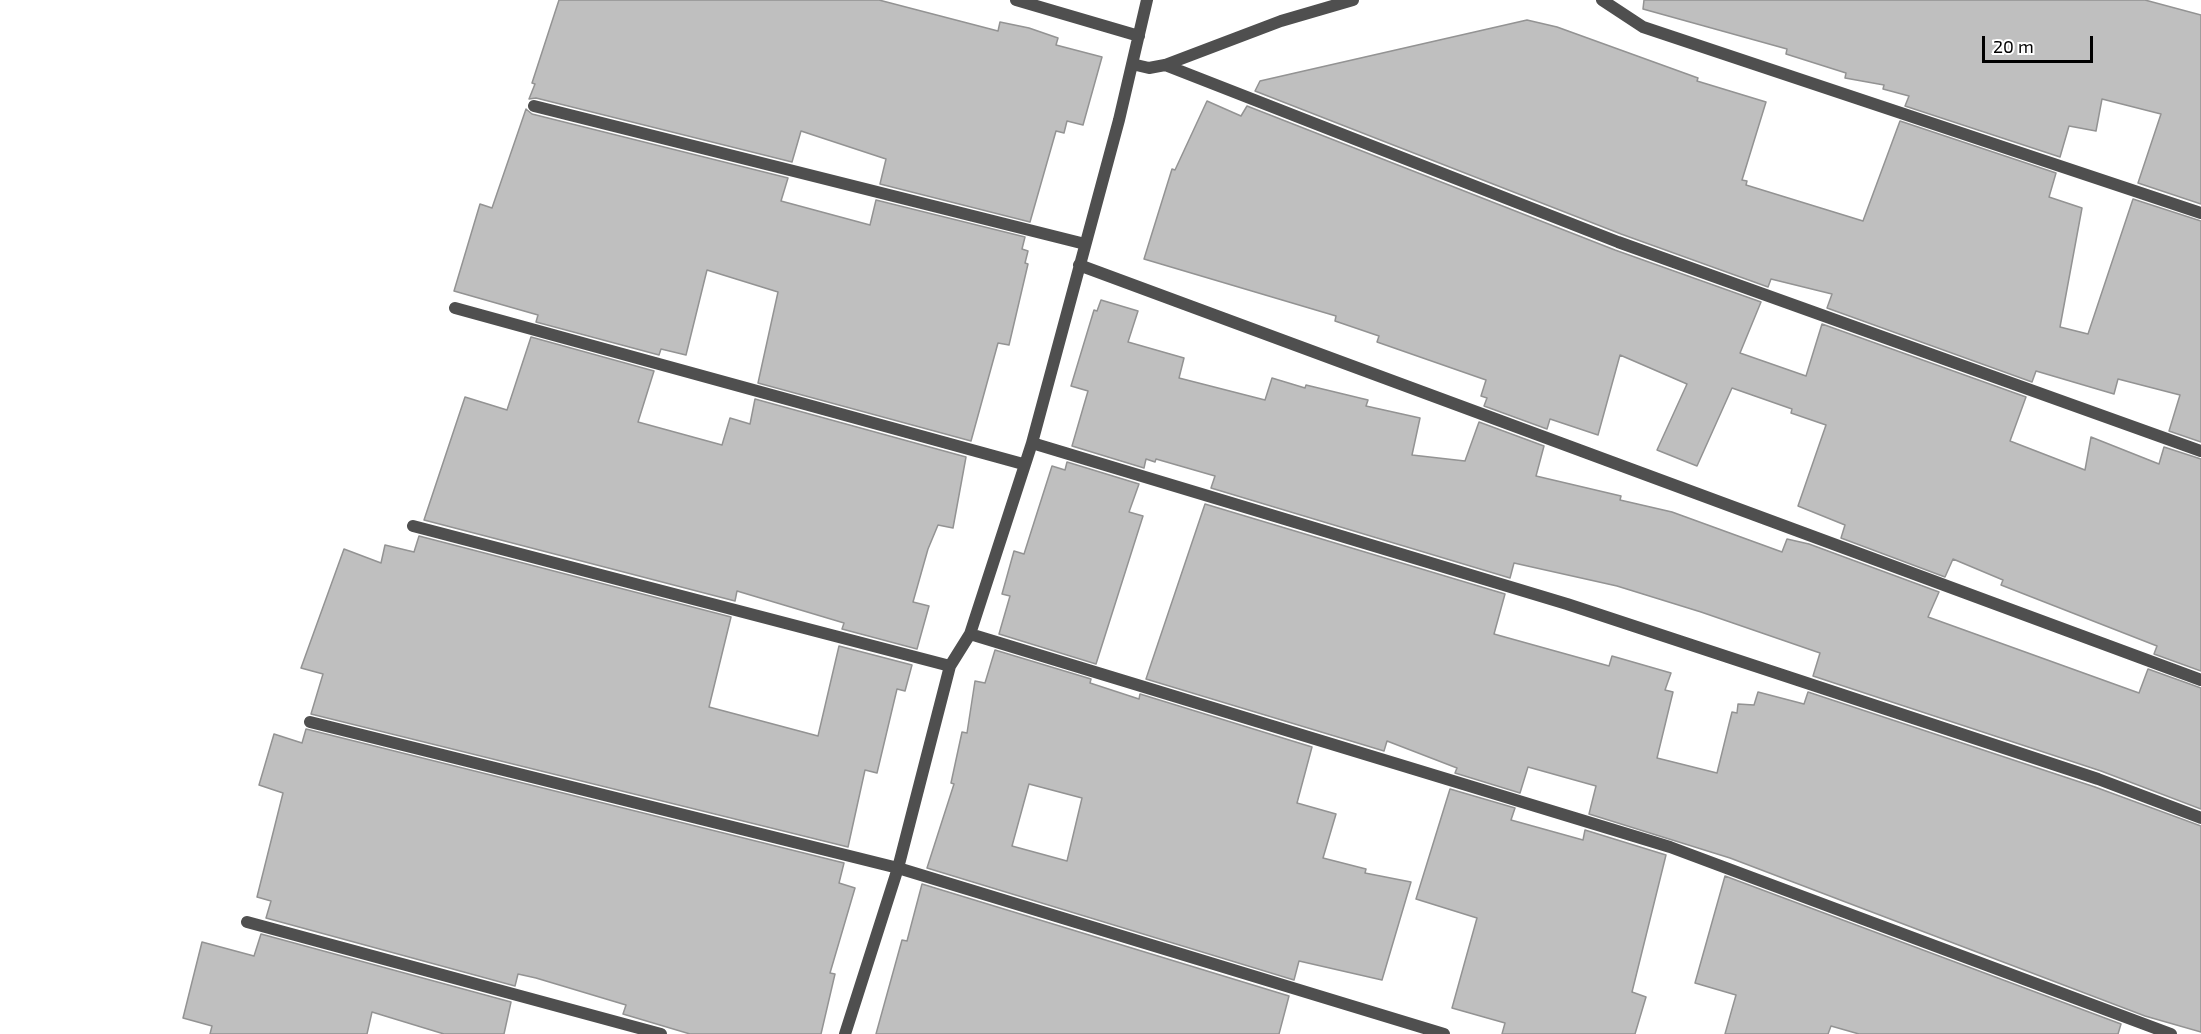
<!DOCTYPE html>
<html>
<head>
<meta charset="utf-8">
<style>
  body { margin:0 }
  #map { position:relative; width:2201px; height:1034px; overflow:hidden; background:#fff; font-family:"Exo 2",sans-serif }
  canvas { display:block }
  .scale { position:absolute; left:1982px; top:36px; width:111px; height:27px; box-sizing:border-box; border:3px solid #000; border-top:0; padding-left:8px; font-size:18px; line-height:21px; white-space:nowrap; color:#000; -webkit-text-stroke:4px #fff; paint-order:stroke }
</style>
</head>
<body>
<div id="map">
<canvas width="2201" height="1034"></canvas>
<div class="scale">20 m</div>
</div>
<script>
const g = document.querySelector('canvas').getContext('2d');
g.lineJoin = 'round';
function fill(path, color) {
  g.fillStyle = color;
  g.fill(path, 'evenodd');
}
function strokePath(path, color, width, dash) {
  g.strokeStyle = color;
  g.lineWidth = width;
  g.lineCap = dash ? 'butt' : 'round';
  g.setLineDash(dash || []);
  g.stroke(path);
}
const building = new Path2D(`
  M559,0h320l119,31 2,-9 29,6 29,10 -2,7 46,12 -19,68 -16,-4 -3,12 -8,-2 -26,91 -150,-38 6,-25 -85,-28 -9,31 -256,-64 -7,1 6,-15 -3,-1z
  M1644,0h501l56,15v189l-63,-21 23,-69 -59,-15 -6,32 -27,-5 -9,31 -155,-51 4,-10 -26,-7 1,-4 -39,-7 1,-5 -60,-19 1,-5 -144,-40z
  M1527,20l30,7 141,51 -1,3 69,21 -24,78 5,1 -1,4 117,36 37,-100 156,52 -7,24 33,11 -22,119 28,7 45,-135 68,22v221l-32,-11 11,-36 -62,-16 -4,15 -78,-23 -4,11 -205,-74 5,-14 -61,-15 -3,8 -147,-53 -366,-143 5,-10z
  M1207,101l34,15 6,-10 368,144 146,52 -21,51 66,23 16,-52 204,73 -16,44 75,29 6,-33 68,27 5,-17 37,12v212l-47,-17 3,-8 -156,-61 2,-5 -50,-21 -8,18 -104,-39 4,-13 -47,-19 28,-81 -35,-12 1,-4 -60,-21 -35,78 -40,-16 30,-66 -67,-29 -22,80 -48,-16 -3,10 -63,-23 3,-8 -6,-2 5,-16 -109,-38 2,-6 -44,-15 1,-5 -192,-57 28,-90 3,1z
  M526,109l6,5 256,64 -7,23 89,24 6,-25 149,37 -3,12 6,2 -3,12 3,1 -19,81 -11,-2 -27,98 -213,-58 20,-91 -71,-22 -21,85 -25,-6 -2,6 -123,-33 2,-7 -84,-24 26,-87 12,4z
  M1101,300l37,11 -10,31 56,16 -5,20 86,22 7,-22 33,10 1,-3 62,15 -2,6 54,12 -8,37 53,6 14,-39 65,24 -8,30 85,20 -1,4 52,12 110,40 5,-13 22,5 130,48 -11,25 211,76 9,-24 53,19v121l-100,-38 -288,-95 7,-23 -119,-41 -84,-26 -103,-23 -4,15 -299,-90 4,-12 -59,-17 -1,3 -9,-3 -2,9 -72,-22 16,-55 -17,-5 23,-76 3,1z
  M531,337l123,34 -16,51 84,23 8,-27 20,6 5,-25 211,58 -13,71 -15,-3 -10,24 -15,53 16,4 -12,43 -75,-20 2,-6 -107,-32 -2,10 -311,-81 41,-123 42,13z
  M1067,462l72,22 -10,28 14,4 -47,148 -97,-30 11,-38 -8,-2 12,-43 10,3 28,-88 13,4z
  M1205,504l300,90 -11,40 115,32 3,-10 59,17 -6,17 8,2 -16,66 60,15 15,-61 5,1 1,-9 16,1 4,-13 46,12 4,-12 287,95 106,39v206l-56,-16 -415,-158 -141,-44 7,-28 -68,-19 -8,26 -65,-20 2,-5 -70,-27 -3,10 -238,-72z
  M419,536l312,81 -22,90 109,29 21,-90 73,19 -7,26 -8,-2 -20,84 -12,-3 -17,77 -537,-133 12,-40 -22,-6 43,-119 37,14 4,-18 29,7z
  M995,650l96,29 -1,4 49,16 1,-5 172,53 -15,56 39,11 -13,44 43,11 -1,4 46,9 -29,98 -83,-19 -5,19 -367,-112 27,-84 -3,-1 11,-51 5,1 8,-52 10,2zM1029,784l53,14 -15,63 -55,-15z
  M306,729l538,134 -5,20 16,5 -25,85 5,1 -14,60h-131l-67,-20 3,-9 -90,-27 -18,-4 -3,12 -249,-68 5,-17 -14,-4 26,-104 -24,-8 15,-51 28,9z
  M1450,789l65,19 -4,12 72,20 2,-10 81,25 -34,137 14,5 -11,37h-133l3,-11 -53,-15 25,-90 -61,-19z
  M1725,876l396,148 -3,10h-259l-28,-8 -3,8h-103l11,-39 -41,-12z
  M922,884l367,112 -10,38h-403l26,-94 5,1z
  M261,934l250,68 -7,32h-60l-72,-22 -5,22h-157l2,-8 -29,-8 19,-76 52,14z`);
const street = new Path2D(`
  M1016,0l123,36
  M1602,0l41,27 558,186
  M1132,64l17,4 16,-3 116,-44 72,-21
  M1165,65l453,177 583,209
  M534,106l551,138
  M1079,265l1122,415
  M455,308l568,156
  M1032,443l535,161 531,175 103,39
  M413,526l537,140
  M970,634l700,213 501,187
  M310,722l588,146 546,166
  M247,922l414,112
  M845,1034l53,-166 52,-202 20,-32 62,-191 87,-323 28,-120`);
fill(building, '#bfbfbf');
strokePath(building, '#939393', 1.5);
strokePath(street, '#4f4f4f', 12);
</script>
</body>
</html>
